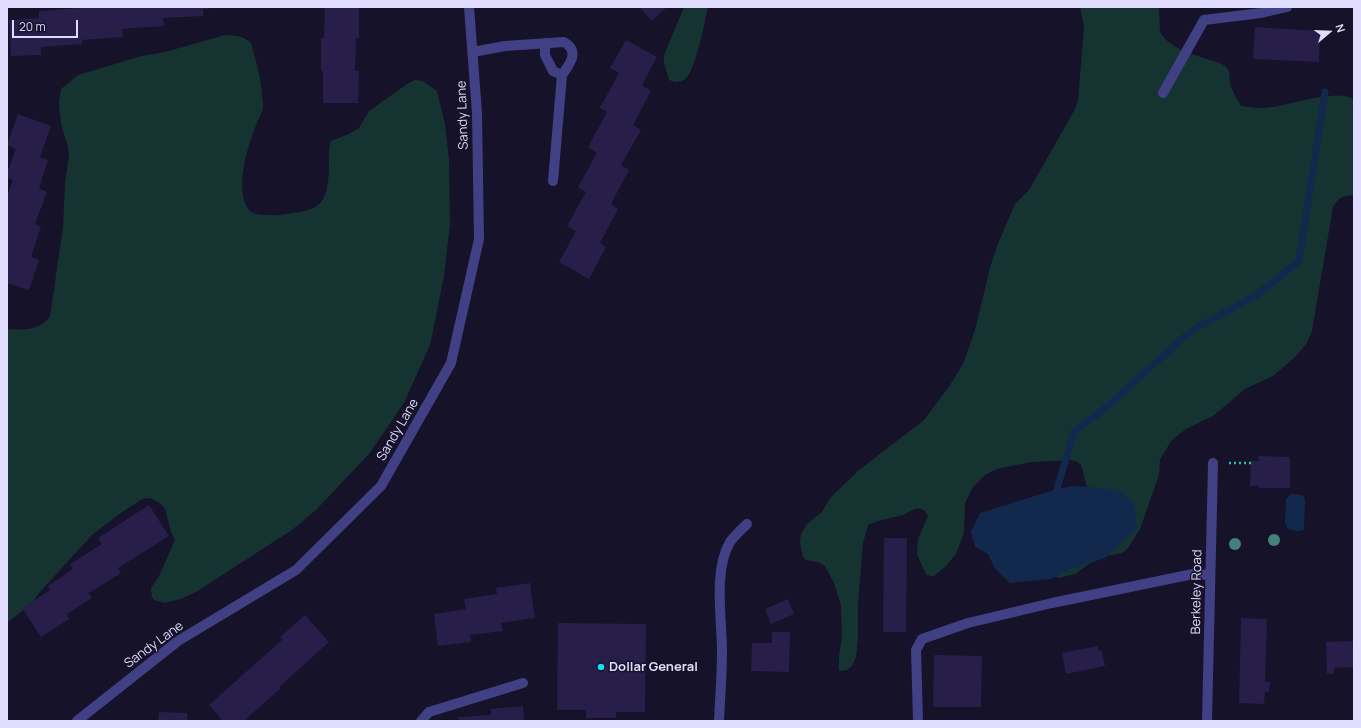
<!DOCTYPE html>
<html>
<head>
<meta charset="utf-8">
<style>
  body { margin:0 }
  #map { position:relative; width:1361px; height:728px; overflow:hidden; background:#161229; font-family:Manrope,sans-serif }
  canvas { display:block }
  .frame { position:absolute; inset:0; border:8px solid #dfdcfd; pointer-events:none }
  .north { position:absolute; left:1309px; top:12px; width:40px; height:40px; -webkit-text-stroke:3px #161229; paint-order:stroke; rotate:71deg; font-size:11px; font-weight:700; line-height:16px; text-align:center; color:#dfdcfd }
  .north::after { content:''; display:block; margin:auto; width:14px; height:18px; background:#dfdcfd; clip-path:polygon(50% 0,100% 100%,50% 72%,0 100%) }
  .scale { position:absolute; left:12px; top:20px; width:66px; height:18px; box-sizing:border-box; border:2px solid #dfdcfd; border-top:0; padding-left:5px; font-size:12px; line-height:14px; white-space:nowrap; color:#dfdcfd; -webkit-text-stroke:3px #161229; paint-order:stroke }
</style>
</head>
<body>
<div id="map">
<canvas width="1361" height="728"></canvas>
<div class="frame"></div>
<div class="north">N</div>
<div class="scale">20 m</div>
</div>
<script>
const g = document.querySelector('canvas').getContext('2d');
g.lineJoin = 'round';
function fill(path, color) {
  g.fillStyle = color;
  g.fill(path, 'evenodd');
}
function strokePath(path, color, width, dash) {
  g.strokeStyle = color;
  g.lineWidth = width;
  g.lineCap = dash ? 'butt' : 'round';
  g.setLineDash(dash || []);
  g.stroke(path);
}
function write(font, color, halo, rows, align = 'center') {
  g.font = font + ' Manrope,sans-serif';
  g.lineWidth = 3;
  g.setLineDash([]);
  g.textBaseline = 'middle';
  g.strokeStyle = halo;
  g.fillStyle = color;
  for (const [text, x, y, turn = 0] of rows) {
    g.save();
    g.translate(x, y);
    g.rotate((+turn || 0) * Math.PI / 180);
    g.textAlign = isNaN(turn) ? turn : align;
    if (halo) g.strokeText(text, 0, 0);
    g.fillText(text, 0, 0);
    g.restore();
  }
}
const green = new Path2D(`
  M684,7h24c-3,14 -13,67 -24,73 -6,3 -10,2 -15,0l-5,-17v-8z
  M1080,7h79l1,25c10,17 33,22 50,28 6,2 14,4 17,8 4,4 2,10 3,15 2,8 7,15 11,23 7,1 17,2 24,2 21,-1 73,-21 89,-8v95c-11,1 -15,2 -21,12l-21,124 -5,12 -11,13 -23,20 -28,13 -32,27 -27,13 -14,11 -12,19 -1,16 -19,54 -12,19 -6,5 -23,4 -24,17 -16,4 -7,-2 36,-86 -7,-25 -3,-3 -7,-2 -40,2 -34,7 -12,6 -12,12 -8,16 -1,30 -8,21 -11,13 -11,9h-4l-4,-2 -9,-19 1,-16 10,-23 -4,-6 -7,-2 -14,7 -25,6 -10,4 -5,18 -5,60v35l-2,19 -4,9 -5,4 -6,1 -2,-1v-13l3,-21 -1,-31 -7,-22 -9,-17 -7,-4 -12,-2 -3,-3 -3,-15 1,-8 6,-10 15,-12 8,-14 29,-28 65,-50 26,-35 13,-21 12,-34 15,-62 7,-22 18,-42 14,-14 45,-79 4,-10 6,-74z
  M225,35c10,1 18,0 26,8 5,18 10,33 11,53 0,4 2,8 1,12 -2,7 -6,13 -8,20 -8,21 -21,62 -6,82 3,5 23,6 29,5 40,-5 50,-5 51,-50 0,-8 -1,-15 2,-24l18,-7 10,-6 10,-17 38,-27 8,-4 8,1 14,10 8,33 4,36 1,63 -6,53 -12,60 -2,9 -26,58 -35,51 -53,56 -24,20 -96,62 -15,7 -16,4 -11,-3 -2,-3 -1,-9 8,-12 16,-36 -4,-8 -6,-23 -5,-6 -10,-5 -8,1 -24,16 -25,19 -54,59 -7,10 -25,20v-294c15,1 34,2 43,-13l13,-88 2,-45 4,-28 -1,-8 -6,-19 -2,-13 -1,-13 2,-13 17,-14 64,-19 23,-4z`);
const water = new Path2D(`
  M1073,486l30,2 17,4 14,10 3,26 -32,30 -35,11 -19,10 -41,4 -15,-14 -7,-15 -13,-7 -4,-15 9,-19 77,-24z
  M1292,494l10,1 3,4 -1,31 -7,1 -9,-2 -3,-6 1,-24z`);
const stream = new Path2D(`
  M1057,489l17,-58 28,-20 89,-80 67,-37 41,-33 26,-169`);
const building = new Path2D(`
  M80,7h134v1l-11,1v7l-40,2 1,8 -42,3 1,8 -41,3v4l-41,3v8l-30,1 -2,-36 30,-2v-7l41,-3z
  M325,7h34v31h-3l-1,33h4l-1,32h-35v-32h-2v-33h3z
  M639,7h28l-15,14z
  M1255,27l65,4 -1,31 -66,-3z
  M626,40l31,17 -15,28 9,6 -18,34 8,5 -20,35 8,5 -18,34 7,5 -18,34 6,4 -17,32 -30,-17 17,-31 -9,-5 19,-34 -8,-5 19,-34 -9,-6 19,-35 -7,-4 19,-35 -9,-5z
  M18,114l33,12 -11,31 8,3 -9,28 8,4 -12,32 6,2 -10,31 8,3 -10,30 -22,-7v-87l6,-16 -6,-2v-5l9,-24 -9,-4z
  M1258,456l32,1v31h-31v-2h-9l1,-25h8z
  M149,505l20,31 -51,32 3,5 -32,20 3,5 -25,16 2,5 -28,18 -19,-29 28,-18 -2,-4 25,-17 -3,-5 32,-20 -4,-6z
  M884,538h23l-1,94h-23z
  M530,583l5,35 -34,5 2,8 -33,4 1,7 -33,4 -4,-32 32,-5 -2,-10 33,-5 -1,-6z
  M788,599l6,15 -23,10 -6,-15z
  M305,615l24,27 -50,45 2,1 -37,33h-21l-14,-16 74,-66 -3,-2z
  M1241,618l26,1 -2,63h5l-1,10h-4l-1,12 -25,-1z
  M558,623l88,1 -1,88h-29v6h-30v-8h-29z
  M772,632h18l-1,40 -38,-1 1,-28h20z
  M1354,641v26l-20,1v6h-7l-1,-32z
  M1098,646l1,5h3l3,15 -39,8 -4,-21z
  M934,655l48,1 -1,51h-48z
  M523,706l1,15h-65l-1,-4 33,-2v-6z
  M159,712l28,1v8h-29z`);
const path = new Path2D(`
  M1229,463h22`);
const service = new Path2D(`
  M545,43v12l8,16 9,4
  M473,52l32,-6 59,-4c16,9 6,22 -2,33l-9,106
  M1163,93l41,-73 57,-7 26,-6
  M421,721l8,-9 94,-29
  M918,721l-2,-71 6,-11 46,-16 84,-20 141,-29 17,1`);
const minor = new Path2D(`
  M77,721l101,-80 118,-71 85,-84 70,-123 28,-124 -2,-126 -8,-106
  M719,721c1,-23 3,-47 3,-70 0,-32 -9,-80 8,-109 5,-7 11,-12 17,-18
  M1207,721l6,-258`);
const trees = [
  [1274,540],
  [1235,544]
];
const markers = [
  [601,667,4,"#12ddf3"]
];
const streetNames = [
  ["Sandy Lane",463,115,-92],
  ["Sandy Lane",398,430,-60],
  ["Berkeley Road",1197,592,-89],
  ["Sandy Lane",154,645,-36]
];
const poiNames = [
  ["Dollar General",609,667]
];
fill(green, '#153331');
fill(water, '#12294d');
strokePath(stream, '#12294d', 7);
fill(building, '#271f49');
strokePath(path, '#37b6ad', 2.5, [2, 3]);
strokePath(service, '#424085', 10);
strokePath(minor, '#424085', 10);
g.fillStyle = '#44817b';
for (const [x, y] of trees) {
  g.beginPath();
  g.arc(x, y, 6, 0, 2 * Math.PI);
  g.fill();
}
for (const [x, y, r, color] of markers) {
  const dot = new Path2D();
  dot.arc(x, y, r, 0, 2 * Math.PI);
  g.fillStyle = color;
  g.fill(dot);
  strokePath(dot, '#161229', 1.5);
}
write('13px', '#dfdcfd', '#161229', streetNames);
write('bold 13px', '#dfdcfd', '#161229', poiNames, 'left');
</script>
</body>
</html>
